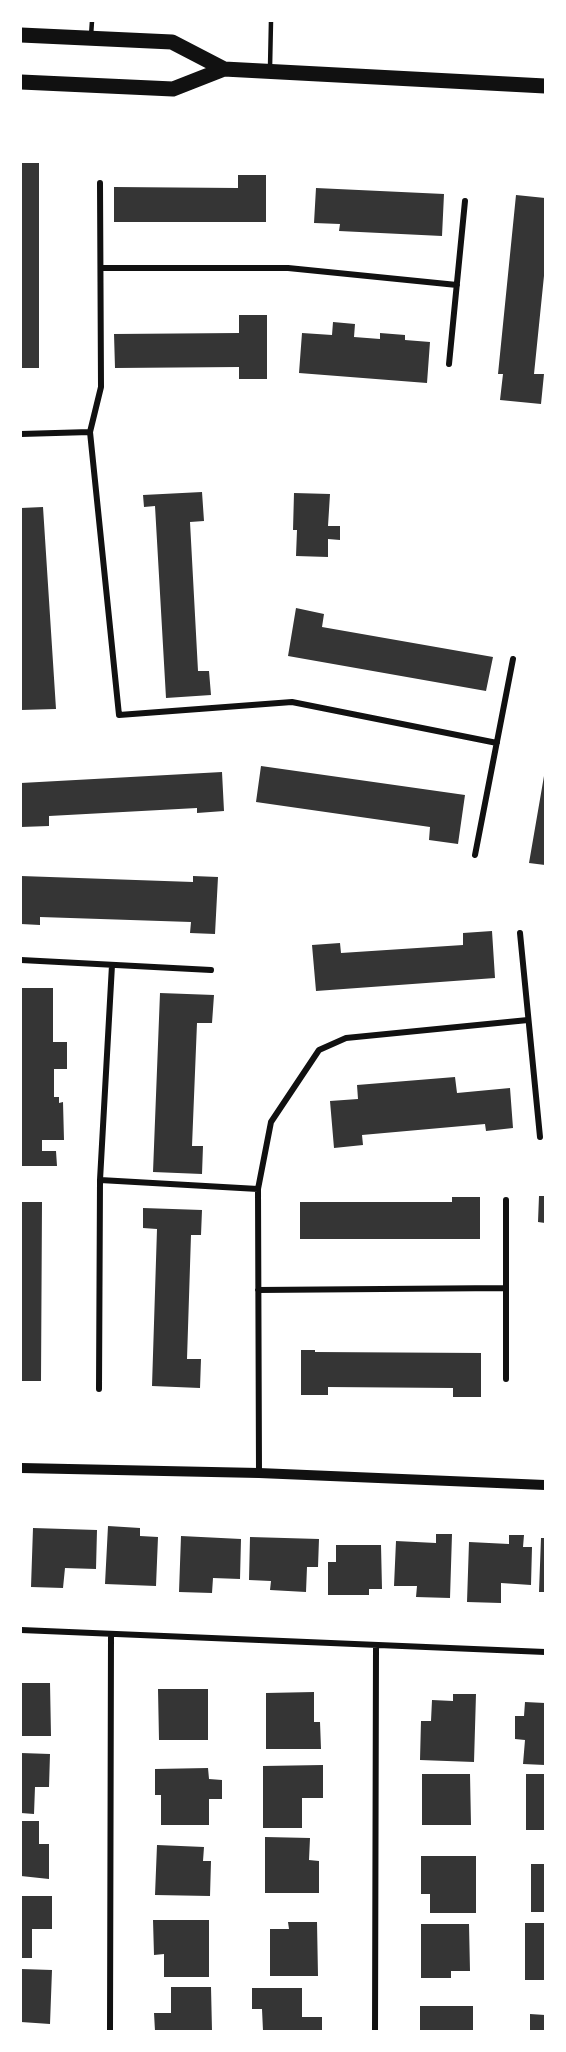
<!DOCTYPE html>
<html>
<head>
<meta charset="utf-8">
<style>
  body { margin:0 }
  #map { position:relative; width:566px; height:2052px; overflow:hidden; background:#fff; font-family:Bitter,serif }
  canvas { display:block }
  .frame { position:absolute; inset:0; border:22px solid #fff; pointer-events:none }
</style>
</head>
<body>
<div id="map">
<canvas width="566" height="2052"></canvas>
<div class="frame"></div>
</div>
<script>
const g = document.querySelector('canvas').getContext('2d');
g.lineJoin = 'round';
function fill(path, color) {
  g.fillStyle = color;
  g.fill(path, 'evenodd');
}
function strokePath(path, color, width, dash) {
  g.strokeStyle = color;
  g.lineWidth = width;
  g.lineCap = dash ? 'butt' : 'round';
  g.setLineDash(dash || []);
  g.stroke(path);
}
const building = new Path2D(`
  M21,163h18v205h-18z
  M238,175h28v47h-152v-35l124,1z
  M316,188l128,6 -2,42 -103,-5 1,-7 -26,-1z
  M516,195l29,3v68l-11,108h10l-3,30 -41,-4 3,-26h-5z
  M239,315h28v64h-28v-12l-124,1 -1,-34 125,-1z
  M333,322l22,2 -1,13 26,2v-6l25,2v5l25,2 -3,41 -128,-10 3,-40 30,2z
  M202,492l2,29 -14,1 8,149h11l2,24 -45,3 -11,-192 -11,1 -1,-12z
  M294,493l36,1 -2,32h12v14l-12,-1v18l-32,-1 1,-26h-4z
  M43,507l13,202 -35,1v-202z
  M296,608l28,6 -2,13 171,30 -7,34 -198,-35z
  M261,766l204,29 -7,49 -29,-4 1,-13 -174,-25z
  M222,772l2,39 -27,2v-5l-148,8v10l-28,1v-44z
  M544,776h1v89l-16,-2z
  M21,876l172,6v-6l25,1 -3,57 -25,-1 1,-11 -151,-5v8l-19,-1z
  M492,931l3,47 -179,13 -4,-46 28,-2 1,10 122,-8v-12z
  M21,988h32v54h14v27h-13v28h5v6l4,-1 1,38h-22v11h14l1,15h-36z
  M160,993l54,2 -2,28h-15l-5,123h11l-1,28 -49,-2z
  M455,1077l2,16 53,-5 3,40 -27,3 -1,-7 -123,11 1,10 -29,3 -4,-47 28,-2 -1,-14z
  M539,1196h6v27l-7,-1z
  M452,1197h28v42h-180v-37h152z
  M21,1202h21l-1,179h-20z
  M143,1208l59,2 -1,25h-10l-4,124h14l-1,29 -48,-2 5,-157 -14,-1z
  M301,1350h14v2l166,1v44h-28v-9l-125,-1v8h-27z
  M108,1526l32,2v8l18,1 -2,49 -51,-2z
  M33,1528l64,2 -1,39 -31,-1 -2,20 -32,-1z
  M436,1534h16l-2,64 -34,-1 1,-11h-23l2,-45 40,2z
  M509,1535h15l-1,12h9l-1,38 -30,-2v20l-34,-1 2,-60 40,2z
  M181,1536l60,3 -1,40 -27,-1 -1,15 -33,-1z
  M250,1537l69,2 -1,28h-11l-1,25 -36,-2 1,-9 -22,-1z
  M541,1538h4v54h-6z
  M336,1545h45l1,44h-13v6h-41v-33h8z
  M21,1683h29l1,53h-29z
  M158,1689h50v51h-49z
  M314,1692v30h6l1,27h-55v-56z
  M453,1694h23l-2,68 -54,-2 1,-39h10l1,-21 21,1z
  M525,1702l20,1v62l-22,-1 2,-24 -10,-1v-23h9z
  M21,1753l29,1 -1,33h-14l-1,27 -13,-1z
  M323,1765v33h-21v30h-39v-62z
  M208,1768l1,11 13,1v19h-13v26h-48v-30h-6v-26z
  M422,1774h48l1,51h-49z
  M526,1774h19v56h-19z
  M21,1821h18v23h10v35l-28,-3z
  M265,1837l45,1 -1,22 10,1v32h-54z
  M157,1845l47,2 -1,14h8l-1,35 -55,-1z
  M421,1856h55v57h-46v-19h-9z
  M531,1864h14v48h-14z
  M21,1896h31v33h-20v29h-11z
  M153,1920h56v57h-45v-23l-10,1z
  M288,1922h29l1,54h-48v-47h19z
  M525,1923h20v57h-20z
  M421,1924h48l1,47h-19v7h-30z
  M21,1969l31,1 -2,54 -29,-2z
  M171,1987h40l1,44h-57l-1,-18h17z
  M252,1988h50v29h20v14h-59l-1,-22h-10z
  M420,2006h53v25h-53z
  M530,2014l15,1v16h-15z`);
const service = new Path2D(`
  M91,36l1,-15
  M270,68l1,-47`);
const minor = new Path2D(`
  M100,183l1,204 -11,45 29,283 173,-13 205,41
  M101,268h187l169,17
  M449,364l16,-163
  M21,434l69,-2
  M475,855l38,-196
  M520,933l20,204
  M21,960l190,10
  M100,1180l158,9
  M506,1200v179
  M258,1290l248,-2
  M99,1389l1,-209 12,-215
  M259,1473l-1,-284 13,-67 48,-72 27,-12 182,-18
  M21,1630l524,22
  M110,2031l1,-397
  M375,2031l1,-386`);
const tertiary = new Path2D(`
  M21,1468l238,5 286,12`);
const primary = new Path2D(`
  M21,35l151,7 52,27 321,17
  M21,82l152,7 51,-20`);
fill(building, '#353535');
strokePath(service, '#111', 4.5);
strokePath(minor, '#111', 6);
strokePath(tertiary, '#111', 10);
strokePath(primary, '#111', 15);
</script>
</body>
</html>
